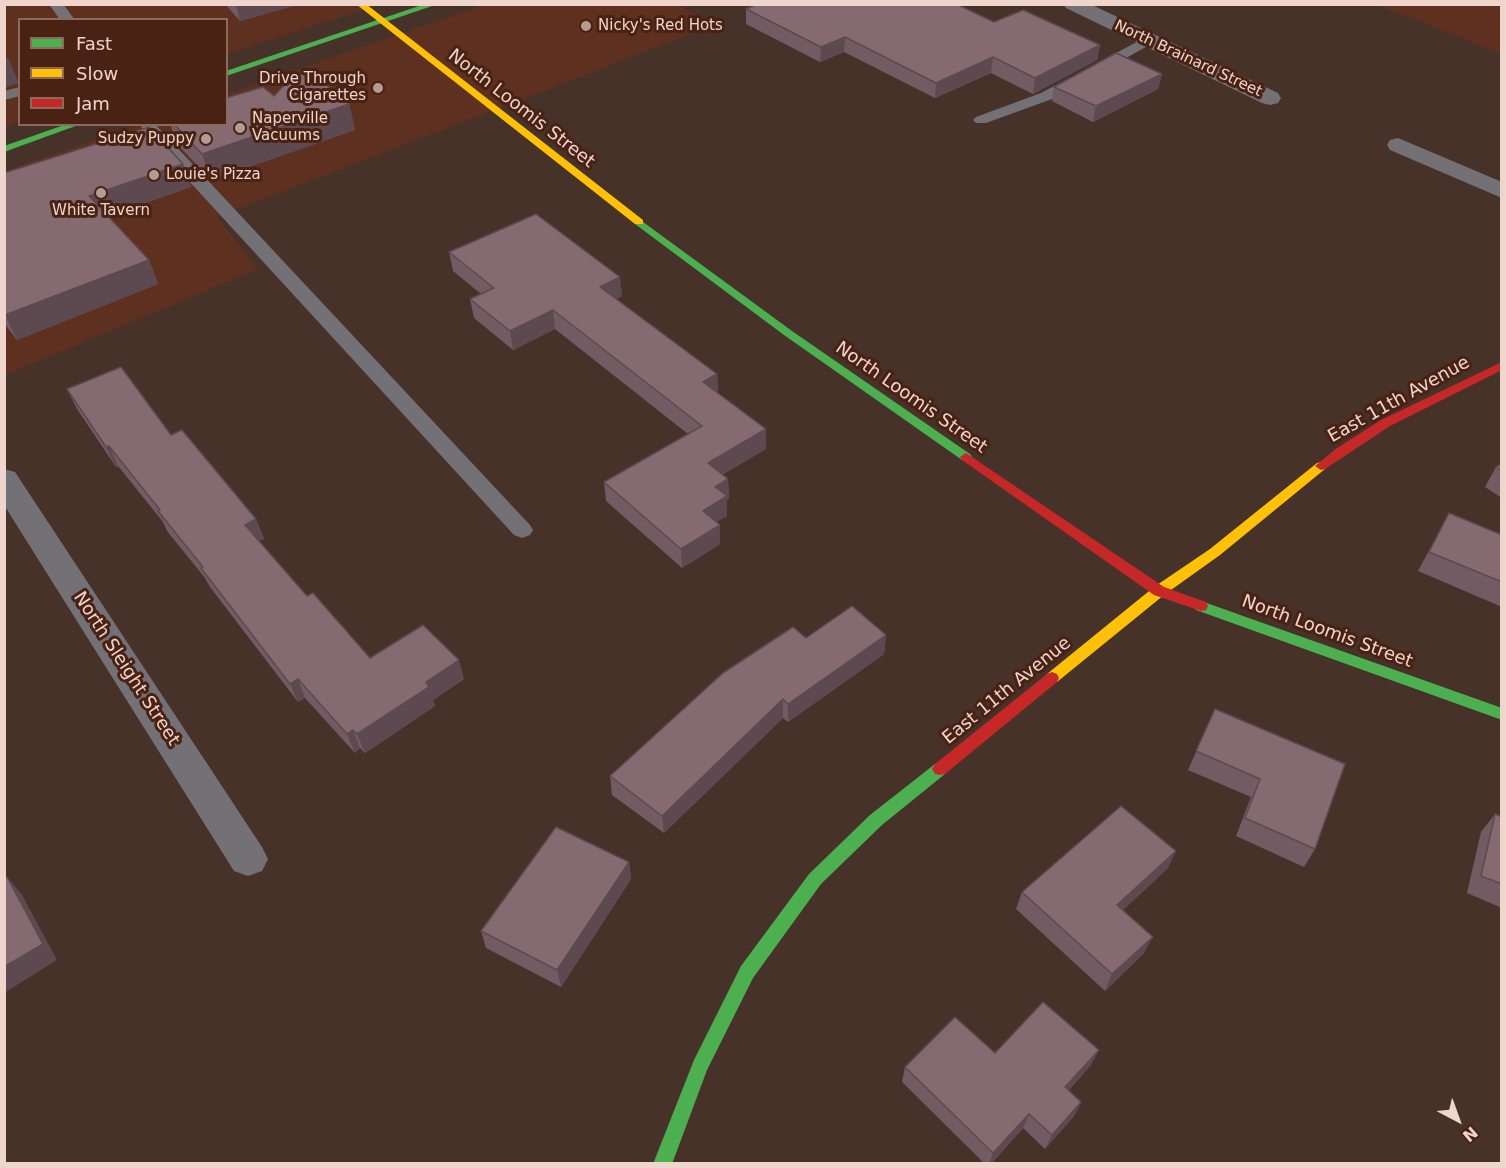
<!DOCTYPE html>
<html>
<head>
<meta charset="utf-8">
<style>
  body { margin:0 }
  #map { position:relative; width:1506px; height:1168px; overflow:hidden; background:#47322a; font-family:"DejaVu Sans",sans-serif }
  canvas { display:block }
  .frame { position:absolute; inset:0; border:6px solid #f0d5cc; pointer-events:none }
  .legend { position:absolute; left:18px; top:18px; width:210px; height:108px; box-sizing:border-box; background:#492213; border:2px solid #8c6a5d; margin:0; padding:8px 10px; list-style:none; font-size:18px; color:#f0d5cc }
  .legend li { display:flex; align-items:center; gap:12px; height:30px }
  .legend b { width:30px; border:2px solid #8c6a5d }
  .north { position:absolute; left:1428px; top:1090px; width:60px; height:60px; -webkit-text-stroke:4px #492213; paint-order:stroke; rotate:139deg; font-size:16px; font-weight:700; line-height:24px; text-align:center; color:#f0d5cc }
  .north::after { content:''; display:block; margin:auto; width:21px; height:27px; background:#f0d5cc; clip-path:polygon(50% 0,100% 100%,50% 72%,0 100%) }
</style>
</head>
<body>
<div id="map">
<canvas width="1506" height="1168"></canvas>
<div class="frame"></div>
<ul class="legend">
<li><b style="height:8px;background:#4caf50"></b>Fast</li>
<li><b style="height:8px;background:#ffc107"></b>Slow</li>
<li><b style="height:8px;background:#c62828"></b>Jam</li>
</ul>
<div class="north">N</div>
</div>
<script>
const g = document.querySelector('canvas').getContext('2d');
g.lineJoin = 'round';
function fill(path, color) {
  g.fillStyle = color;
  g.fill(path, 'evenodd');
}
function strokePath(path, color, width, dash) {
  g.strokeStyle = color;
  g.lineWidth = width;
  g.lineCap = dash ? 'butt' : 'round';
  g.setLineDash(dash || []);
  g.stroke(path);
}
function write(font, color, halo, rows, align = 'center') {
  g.font = font + ' "DejaVu Sans",sans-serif';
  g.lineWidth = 6;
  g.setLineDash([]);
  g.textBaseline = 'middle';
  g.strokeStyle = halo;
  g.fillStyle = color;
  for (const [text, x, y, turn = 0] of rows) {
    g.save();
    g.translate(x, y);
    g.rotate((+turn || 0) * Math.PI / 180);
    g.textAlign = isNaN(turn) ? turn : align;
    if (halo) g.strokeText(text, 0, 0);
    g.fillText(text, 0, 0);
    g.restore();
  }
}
const built = new Path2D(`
  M4,5h373l-150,49 -1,-34h-206l-1,102 -14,5z
  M484,5h197l-1,1 34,19 -497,192 41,52 -253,106 -1,-204 133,-46 89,-1 1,-30z
  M1378,5h123v49z`);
const lane = new Path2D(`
  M49,4h14l12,16h-15z
  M1148,36l5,1 2,3 -2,3 -101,56 -66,24h-10l-3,-3 3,-3 65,-24z
  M20,87v9l-16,4v-9z
  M140,124h15l375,401 3,5 -3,5 -8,3 -8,-3 -370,-403z`);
const street = new Path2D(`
  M1063,4h27l188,89 3,5 -3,5 -8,2 -8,-2 -196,-95z
  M1398,138l104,44v16l-112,-48 -3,-5 3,-5z
  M4,469l11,3 247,375 6,12 -6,12 -14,5 -14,-5 -230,-366z`);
const fast = new Path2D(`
  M425,4h13l-212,72v-5z
  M67,124h14l-77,28v-6z
  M639,219l153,112 178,123 2,3 -2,3h-8l-178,-125 -149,-111 -1,-2z
  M1201,601l301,107v12l-306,-110 -2,-4 2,-4z
  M940,763l5,1 3,5 -3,5 -63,51 -61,59 -68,94 -46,92 -35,94h-19l41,-104 47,-94 68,-92 61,-59 65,-51z`);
const slow = new Path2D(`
  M356,4h10l277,216v4h-8z
  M1321,462l6,4 -2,3 -105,86 -56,40 -107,87h-10l-2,-4 2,-4 107,-87 56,-38 107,-86z`);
const jam = new Path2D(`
  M1502,362v8l-112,56 -65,43 -4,1 -6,-4 22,-18 44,-28z
  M966,453l198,134 42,15 2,4 -2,4 -5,1 -47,-16 -192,-135 -2,-3z
  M1052,672l5,2 2,4 -2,4 -112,92 -5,1 -5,-1 -3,-5 3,-5 112,-90z`);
const wall = new Path2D(`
  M225,4h75l-60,17z
  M746,9l248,13 106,23 -3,15 -64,34 -42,-21 -56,25 -91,-46 -24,10 -74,-38z
  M1162,74l-4,15 -65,33 -41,-21 2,-14z
  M274,96l75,8 6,26 -144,50 -34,-36 -7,-20h56z
  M183,164l8,23 -83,29 41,44 9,24 -141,56 -13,-17v-150z
  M449,252l173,44 -6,3 101,75 1,19 48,56 -44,25 6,5 1,19 -2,2v16l-11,6 4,22 -38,24 -76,-67 -2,-19 84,-48 -133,-105 -42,21 -39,-32 -4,-19 11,-5 -28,-23z
  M67,389l104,46 85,84 8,20 -5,2 48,55 63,62 94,21 -31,21 2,6 -70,47 -5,-5 -5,5 -50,-55 -7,4 -88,-115 -5,-9 -38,-47 -4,-9 -45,-56 -2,1 -39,-58z
  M1502,464v34l-17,-11 11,-20z
  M1449,513l53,22v72l-84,-36z
  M886,635l-2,19 -96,68 -5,-4 -119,115 -52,-38 -2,-19 196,-138z
  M1215,709l100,140 -11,18 -68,-31 15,-39 -63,-27z
  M1495,814l7,3v91l-35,-15 14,-61z
  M629,862l2,17 -70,108 -75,-39 -5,-17z
  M1168,868l-45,42 21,43 -39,38 -89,-82 6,-17z
  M1091,1065l-22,25 12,12 -7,14 -29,33 -22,-21 -32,36h-6l-83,-82 3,-15z`);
const shadedWall = new Path2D(`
  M236,4h64l-60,17z
  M845,37l-1,15 -24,10 1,-15z
  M1100,45l-3,15 -64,34 2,-16z
  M993,57l-2,16 -56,25 1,-15z
  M8,58l11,25 -15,5v-29z
  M1162,74l-4,15 -65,33 3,-16z
  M349,104l6,26 -144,50 -9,-26z
  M183,164l8,23 -92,32 -10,-23z
  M149,260l9,24 -141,56 -12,-25z
  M620,277l2,19 -20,10 -2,-19z
  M553,310l2,19 -42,21 -3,-19z
  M717,374l1,19 -15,-11z
  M766,429v20l-57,34 -1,-20z
  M109,446l9,20 -2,1 -10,-20z
  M728,479l1,19 -2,2v16l-24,14v-19l12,-24z
  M256,519l8,20 -11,5 -8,-19z
  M720,525v19l-38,24 -1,-19z
  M886,635l-2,19 -96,68v-18z
  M459,660l5,19 -31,21 2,6 -70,47 -8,-19 69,-52z
  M298,679l7,19 -7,4 -8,-18z
  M783,699v19l-119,115 -2,-17z
  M353,730l7,18 -5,5 -8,-19z
  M1176,851l-8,17 -58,54 7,-17z
  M629,862l2,17 -70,108 -4,-17z
  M7,877l15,18 35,65 -53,33z
  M1153,937l-9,16 -39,38 7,-17z
  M1099,1050l-8,15 -33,37 7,-15z
  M1081,1102l-7,14 -29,33 7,-14z
  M1029,1114l-6,14 -32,36h-2l4,-11z`);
const building = new Path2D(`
  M758,4h198l38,18 29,-12 77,35 -65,33 -42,-21 -57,26 -91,-46 -24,10 -75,-38z
  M1116,53l46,21 -66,32 -42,-19z
  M310,71l39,33 -147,50 -28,-30h52v-26l37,-11 11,9 18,-19z
  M149,127l34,37 -94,32 60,64 -144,55 -1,-142z
  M536,214l84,63 -20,10 117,87 -14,8 63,47 -58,34 20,16 -13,8 12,9 -24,15 17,14 -39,24 -77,-67 98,-56 -149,-116 -43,21 -40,-32 24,-11 -45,-36z
  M121,367l50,68 11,-5 74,89 -11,6 62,71 6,-3 57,65 53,-33 36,35 -33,22 3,5 -72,47 -4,-4 -6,4 -49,-55 -8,5 -89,-116 2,-1 -45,-56 2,-1 -51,-64 -3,1 -39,-58z
  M1502,464v7l-6,-4z
  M1449,513l53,22v47l-73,-30z
  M852,606l34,29 -98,69 -5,-5 -121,117 -52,-40 113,-103 70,-46 13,11z
  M1215,709l130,55 -30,85 -70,-31 15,-39 -64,-28z
  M1121,806l55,45 -59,54 36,32 -41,37 -90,-82z
  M1495,814l7,3v67l-21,-8z
  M556,827l73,35 -72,108 -76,-39z
  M7,877l36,67 -39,23v-88z
  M1043,1002l56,48 -34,37 16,15 -29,33 -23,-21 -36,39 -88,-86 50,-50 40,36z`);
const markers = [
  [586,26,6,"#b59c93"],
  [378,88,6,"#b59c93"],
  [240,128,6,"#b59c93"],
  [206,139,6,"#b59c93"],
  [154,175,6,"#b59c93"],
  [101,193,6,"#b59c93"]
];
const farPoinames = [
  ["Nicky's Red Hots",598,26],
  ["Drive Through",366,79,"right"],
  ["Cigarettes",366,96,"right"],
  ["Naperville",252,119],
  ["Vacuums",252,136],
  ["Sudzy Puppy",194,139,"right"],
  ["Louie's Pizza",166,175],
  ["White Tavern",101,211,"center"]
];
const farStreetnames = [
  ["North Brainard Street",1188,59,25]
];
const streetNames = [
  ["North Loomis Street",521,109,38],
  ["North Loomis Street",911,398,35],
  ["East 11th Avenue",1399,400,-29],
  ["North Loomis Street",1327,632,20],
  ["North Sleight Street",126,669,57],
  ["East 11th Avenue",1007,691,-39]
];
fill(built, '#5d3020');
fill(lane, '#737175');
fill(street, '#737175');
fill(fast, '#4caf50');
fill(slow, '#ffc107');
fill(jam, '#c62828');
fill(wall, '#725b62');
fill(shadedWall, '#5d4a50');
fill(building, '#856a72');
strokePath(building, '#5d4a50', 1.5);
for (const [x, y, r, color] of markers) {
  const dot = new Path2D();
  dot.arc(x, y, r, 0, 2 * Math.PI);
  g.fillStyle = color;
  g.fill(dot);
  strokePath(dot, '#492213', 2);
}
write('15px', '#f0d5cc', '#492213', farPoinames, 'left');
write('15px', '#f0d5cc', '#492213', farStreetnames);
write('18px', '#f0d5cc', '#492213', streetNames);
</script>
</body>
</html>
